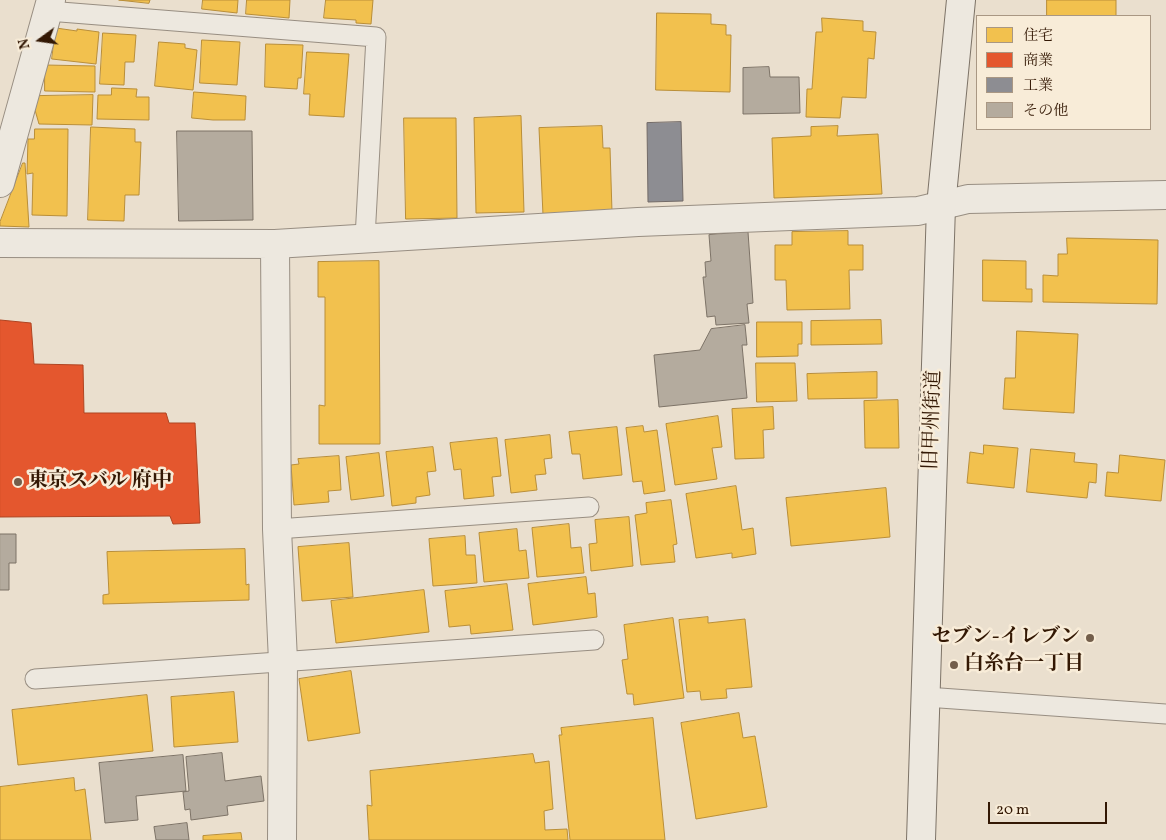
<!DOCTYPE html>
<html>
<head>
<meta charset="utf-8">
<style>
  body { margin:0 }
  #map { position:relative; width:1166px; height:840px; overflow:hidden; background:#eadfce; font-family:Vollkorn,"Noto Serif JP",serif }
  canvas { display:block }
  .legend { position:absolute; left:976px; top:15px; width:175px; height:115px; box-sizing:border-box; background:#f8ecd8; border:1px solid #a99783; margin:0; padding:6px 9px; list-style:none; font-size:15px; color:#331804 }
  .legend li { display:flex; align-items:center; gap:10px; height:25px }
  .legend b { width:25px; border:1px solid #a99783 }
  .north { position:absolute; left:15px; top:15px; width:50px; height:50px; -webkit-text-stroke:4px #f8ecd8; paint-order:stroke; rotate:256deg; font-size:14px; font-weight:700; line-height:20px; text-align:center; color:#331804 }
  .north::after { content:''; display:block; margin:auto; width:18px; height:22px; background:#331804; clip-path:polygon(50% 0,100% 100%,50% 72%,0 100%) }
  .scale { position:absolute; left:988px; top:802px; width:119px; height:22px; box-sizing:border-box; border:2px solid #331804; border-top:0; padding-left:6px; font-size:15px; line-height:18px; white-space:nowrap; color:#331804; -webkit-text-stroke:4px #f8ecd8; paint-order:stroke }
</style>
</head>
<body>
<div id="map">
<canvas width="1166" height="840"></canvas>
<ul class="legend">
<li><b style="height:14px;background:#f2c14e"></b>住宅</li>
<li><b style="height:14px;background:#e4572e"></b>商業</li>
<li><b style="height:14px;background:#8d8d92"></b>工業</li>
<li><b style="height:14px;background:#b4ab9e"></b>その他</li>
</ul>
<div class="north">N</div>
<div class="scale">20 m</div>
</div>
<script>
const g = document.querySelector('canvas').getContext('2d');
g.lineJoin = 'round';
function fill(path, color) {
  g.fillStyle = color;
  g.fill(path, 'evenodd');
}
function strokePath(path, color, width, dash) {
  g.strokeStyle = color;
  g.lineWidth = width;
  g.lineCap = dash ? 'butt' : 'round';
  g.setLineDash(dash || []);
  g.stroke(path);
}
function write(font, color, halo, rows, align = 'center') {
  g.font = font + ' Vollkorn,"Noto Serif JP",serif';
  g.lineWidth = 5;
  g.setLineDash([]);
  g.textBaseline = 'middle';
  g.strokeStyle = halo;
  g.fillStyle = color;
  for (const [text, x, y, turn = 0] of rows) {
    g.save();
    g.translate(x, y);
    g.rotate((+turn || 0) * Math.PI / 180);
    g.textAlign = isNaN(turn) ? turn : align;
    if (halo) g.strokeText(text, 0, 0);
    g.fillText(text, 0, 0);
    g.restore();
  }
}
const homes = new Path2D(`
  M119,0h31l-1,3z
  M203,0h35l-1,13 -35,-4z
  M247,0h43l-1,18 -43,-4z
  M326,0h47l-2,24 -15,-1v-3l-32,-2z
  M1047,0h69v16h-69z
  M657,13l54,1v10l15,1v10h5l-1,57 -74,-2z
  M822,18l41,3v10l13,1 -2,27 -6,-1 -2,40 -24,-1 -2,21 -34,-1 1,-28h5l4,-57h6z
  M56,28l21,3v-2l22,3 -3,32 -44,-5z
  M103,33l33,2 -2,27h-9l-1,23 -24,-1z
  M202,40l38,2 -3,43 -37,-2z
  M159,42l26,2v4l12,2 -4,40 -38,-4z
  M266,44l37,1 -2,33h-3l-1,11 -32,-2z
  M307,52l42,2 -5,63 -35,-2 1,-21h-6z
  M45,65l50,1v26l-50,-1z
  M112,88l25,1 -1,8h13v23l-52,-1 1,-24h13z
  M194,92l52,4 -1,24h-32l-21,-2z
  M93,95l-1,30 -53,-1 -4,-14 3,-14z
  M521,116l3,96 -48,1 -2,-95z
  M404,118h52l1,100 -51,1z
  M602,126l1,22h7l2,64 -69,3 -4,-87z
  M838,126l-1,10 41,-2 4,60 -108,4 -2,-60 39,-2v-9z
  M91,127l44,2v13h6l-2,53h-14l-1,26 -36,-1z
  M35,129h33l-1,87 -35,-1 1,-42 -6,1 1,-35h6z
  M23,163h2l4,64 -29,-1v-4z
  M848,231v14h15v25h-14l1,39 -63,1 -1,-30h-11v-35h17v-13z
  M1067,238l91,2 -1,64 -114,-2v-27l15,1v-22h9z
  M983,260l43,1v28h6v13l-49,-1z
  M379,261l1,183h-61v-39l6,1v-109h-7v-35z
  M881,320l1,24 -71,1v-24z
  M757,322h45v22h-4v12l-41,1z
  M1017,331l61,3 -4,79 -71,-4 2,-31h10z
  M756,363h39l2,38 -40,1z
  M877,372v26l-69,1 -1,-25z
  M898,400l1,48h-34l-1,-47z
  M773,407l1,22 -11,1 1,28 -29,1 -3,-50z
  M718,416l4,31 -10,1 5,31 -42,6 -9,-61z
  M643,426l1,6 13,-2 8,61 -21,3 -2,-13 -9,1 -7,-54z
  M617,427l5,48 -39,4 -3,-25h-8l-3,-22z
  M550,435l2,23 -8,1 2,15 -11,1 2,15 -26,3 -6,-53z
  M497,438l4,38 -9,1 2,19 -30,3 -3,-30 -7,1 -4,-27z
  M984,445l34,3 -4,40 -47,-5 3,-31 13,2z
  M433,447l3,24 -9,1 3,23 -14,2v6l-24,3 -6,-54z
  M1031,449l44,4 -1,9 23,2 -1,19 -7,-1 -2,16 -60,-6z
  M379,453l5,43 -33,4 -5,-43z
  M1120,455l45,5 -4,41 -56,-5 2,-24 11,1z
  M339,456l2,34 -13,1 1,11 -35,3 -3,-40 8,-1 -1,-5z
  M736,486l6,44 11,-2 3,26 -24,4v-5l-36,5 -10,-64z
  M886,488l4,49 -99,9 -5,-48z
  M671,500l6,44 -4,1 2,17 -34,3 -6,-50 12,-2 -1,-10z
  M629,517l4,49 -42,5 -2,-27 8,-1 -2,-23z
  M569,524l2,24 10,-1 3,26 -47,4 -5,-49z
  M517,529l2,22 7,-1 3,28 -45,4 -5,-49z
  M465,536l1,19h9l2,28 -44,3 -4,-47z
  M349,543l4,54 -51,4 -4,-54z
  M245,549l1,36 3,-1v16l-146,4v-9l6,-1 -2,-42z
  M586,577l2,17 7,-1 2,24 -64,8 -5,-41z
  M507,584l6,46 -42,4 -1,-9 -21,2 -4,-36z
  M424,590l5,42 -93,11 -5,-42z
  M708,617v6l37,-4 7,68 -26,2 1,9 -26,2 -1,-9 -13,1 -8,-72z
  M673,618l11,80 -50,7 -1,-11h-6l-5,-34 6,-1 -4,-34z
  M351,671l9,62 -52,8 -9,-62z
  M234,692l4,50 -64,5 -3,-50z
  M147,695l6,56 -135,14 -6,-55z
  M739,713l4,25 12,-2 12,71 -71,12 -15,-96z
  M653,718l12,122h-95l-11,-105h3l-1,-7z
  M533,754l2,9 14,-2 4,48 -9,2 1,19 22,-1 1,11h-199l-2,-35 5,1 -2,-35z
  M74,778l1,13 10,-2 6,51h-91v-53z
  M241,833l1,7h-39v-4z`);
const shops = new Path2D(`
  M0,320l31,3 3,41 49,1 1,48h82l3,10h26l5,100 -27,1 -3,-8 -170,1z`);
const industry = new Path2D(`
  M681,122l2,79 -35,1 -1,-79z`);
const building = new Path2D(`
  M769,67l1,10h29l1,36 -57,1v-46z
  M177,131h75l1,89 -74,1z
  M748,232l5,71 -6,1 2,19 -33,2 -1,-9 -8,1 -4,-40h3l-1,-15 6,-1 -2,-26z
  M745,325l2,20h-5l5,53 -88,9 -5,-52 46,-5 11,-21z
  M0,534h16v29h-7v27h-9z
  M222,753l3,28 36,-5 3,25 -37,5 1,9 -37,5 -1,-11 -5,1 -2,-18 6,-1 -3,-34z
  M183,755l3,36 -50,5 2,24 -33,3 -6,-60z
  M187,823l2,17h-33l-2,-13z`);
const lane = new Path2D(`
  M48,11l328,26 -11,201
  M277,529l312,-22
  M35,679l559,-39
  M926,697l240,17`);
const street = new Path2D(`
  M0,183l51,-183
  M0,243l275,1 363,-22 280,-11 50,-12 198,-4
  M275,244l2,285 6,132 -1,179`);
const secondary = new Path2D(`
  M921,840l20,-634 20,-206`);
const markers = [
  [18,482,5,"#735e4b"],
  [1090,638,5,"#735e4b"],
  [954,665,5,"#735e4b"]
];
const streetNames = [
  ["旧甲州街道",934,420,-88]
];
const poiNames = [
  ["東京スバル 府中",28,482],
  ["セブン-イレブン",1080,638,"right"],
  ["白糸台一丁目",964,665]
];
fill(homes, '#f2c14e');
strokePath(homes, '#b98e38', 1);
fill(shops, '#e4572e');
strokePath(shops, '#af4421', 1);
fill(industry, '#8d8d92');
strokePath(industry, '#726a67', 1);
fill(building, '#b4ab9e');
strokePath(building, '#7d7367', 1);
strokePath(lane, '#988e82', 21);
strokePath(street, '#988e82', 30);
strokePath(secondary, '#7d7367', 30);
strokePath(lane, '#ede8df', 19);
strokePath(street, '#ede8df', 28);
strokePath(secondary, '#ede8df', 28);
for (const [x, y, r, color] of markers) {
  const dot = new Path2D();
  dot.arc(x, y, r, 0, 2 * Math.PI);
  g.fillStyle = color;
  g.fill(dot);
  strokePath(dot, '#f8ecd8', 2);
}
write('20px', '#331804', '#f8ecd8', streetNames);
write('bold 20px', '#331804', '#f8ecd8', poiNames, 'left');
</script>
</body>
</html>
